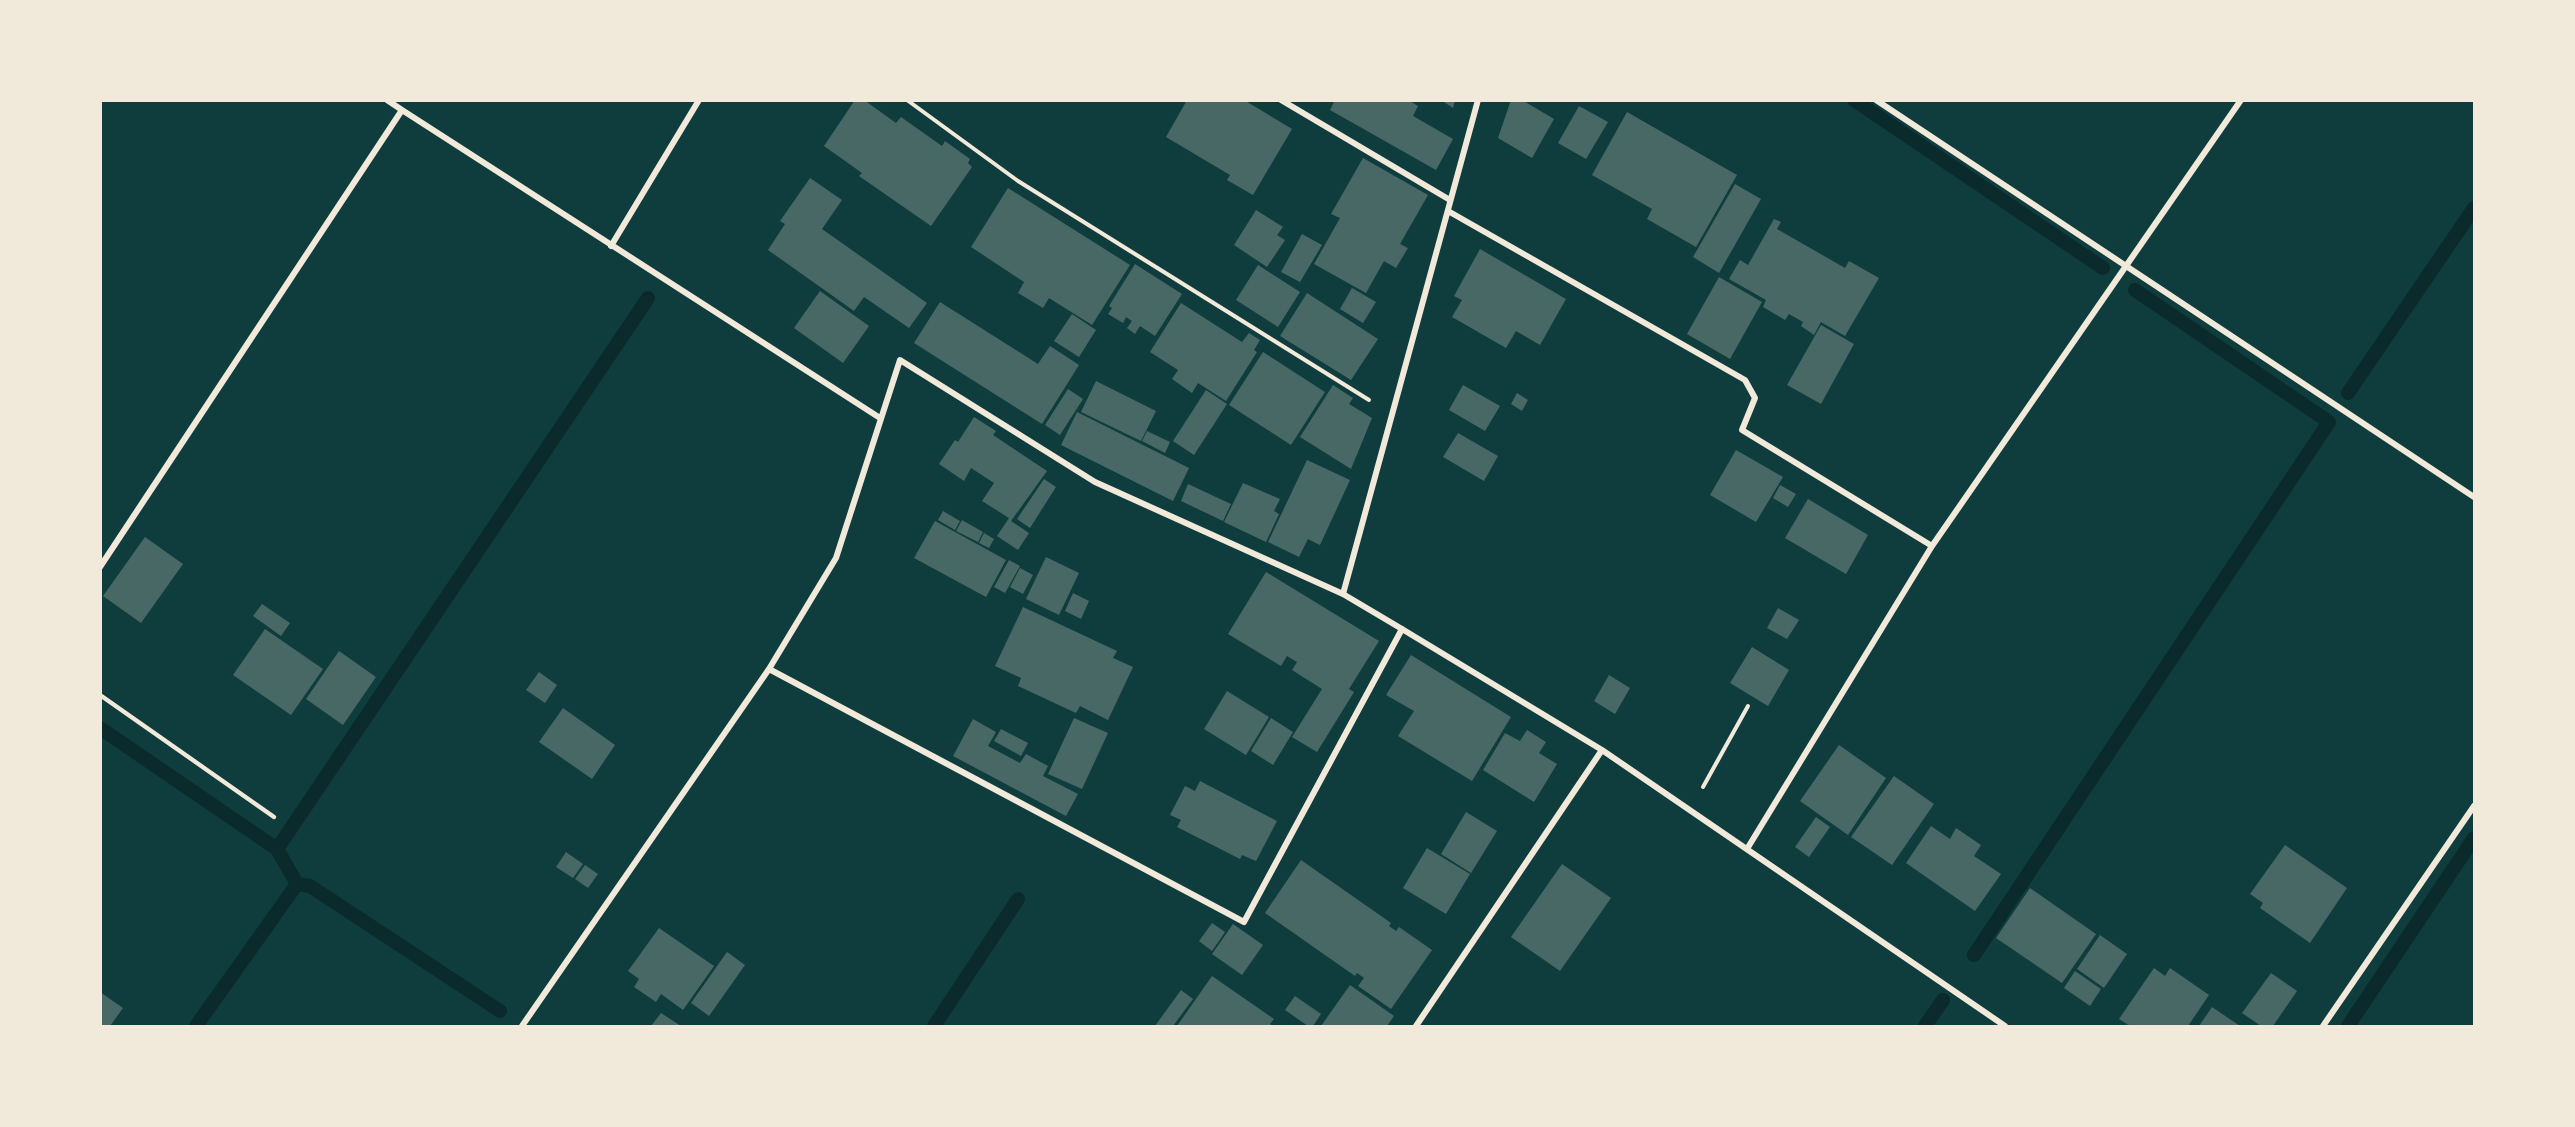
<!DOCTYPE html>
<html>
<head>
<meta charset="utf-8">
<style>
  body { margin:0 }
  #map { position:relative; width:2575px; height:1127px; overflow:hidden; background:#0f3d3e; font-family:Roboto,sans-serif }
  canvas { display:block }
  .frame { position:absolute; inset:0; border:102px solid #f1e9da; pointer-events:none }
</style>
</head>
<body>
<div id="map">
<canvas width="2575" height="1127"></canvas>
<div class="frame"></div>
</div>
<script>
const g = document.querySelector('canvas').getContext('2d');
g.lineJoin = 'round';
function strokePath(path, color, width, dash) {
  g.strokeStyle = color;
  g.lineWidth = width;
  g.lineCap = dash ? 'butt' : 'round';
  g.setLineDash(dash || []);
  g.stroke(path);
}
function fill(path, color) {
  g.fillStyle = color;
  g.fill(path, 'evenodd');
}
const stream = new Path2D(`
  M1854,100l249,168
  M2348,393l126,-185
  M100,728l177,121 20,35 -101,142
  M277,849l371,-551
  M297,884l13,2 190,125
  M1974,955l355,-533 -194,-132
  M934,1026l84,-127
  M1925,1026l18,-26
  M2348,1026l126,-188`);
const building = new Path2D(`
  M855,100h9l32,23 5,-6 41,29 3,-5 25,18 -2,4 4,4 -41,59 -72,-50 3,-3 -38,-27z
  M1187,100h57l48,29 -39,66 -26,-15 3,-5 -64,-38z
  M1335,100h73l10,6 -5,10 40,23 -17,31 -106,-60z
  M1441,100h14l-2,8z
  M1511,100h11l32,19 -22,39 -34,-20z
  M1579,106l29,16 -22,37 -28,-16z
  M1627,112l110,63 -41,72 -49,-28 5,-10 -60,-34z
  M1363,158l65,37 -28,49 8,4 -12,20 -12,-7 -18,32 -52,-29 26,-46 -9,-4z
  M810,178l32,22 -20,29 105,74 -18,25 -45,-31 -10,14 -86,-61 17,-26 -5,-3z
  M1735,184l26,15 -42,74 -26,-16z
  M1008,188l122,77 -38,60 -43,-27 -6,10 -25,-15 6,-11 -53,-35z
  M1256,210l27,17 -6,8 8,5 -18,27 -33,-22z
  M1774,219l7,3 -4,7 68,39 4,-7 30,17 -34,58 -24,-14 -7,13 -13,-9 2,-4 -14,-8 -4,6 -22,-13 3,-7 -37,-21 11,-19 8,5z
  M1302,234l20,11 -22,37 -19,-10z
  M1480,249l86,50 -26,46 -24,-14 -10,17 -54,-31 10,-17 -8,-4z
  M1135,264l47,30 -27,42 -15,-10 -5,8 -8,-6 5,-7 -6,-4 -3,6 -15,-9 4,-6 -3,-2z
  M1258,265l42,27 -22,35 -42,-27z
  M1719,277l43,25 -32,57 -43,-25z
  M1352,288l24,14 -13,21 -23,-14z
  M820,291l49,35 -26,37 -49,-35z
  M1307,293l71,46 -27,41 -71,-44z
  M940,302l98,62 12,-18 29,19 -37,59 -128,-81z
  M1181,303l61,39 7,-9 11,7 -6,10 3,2 -31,49 -28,-18 -6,10 -20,-14 6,-9 -28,-18z
  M1072,314l24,16 -17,27 -25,-16z
  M1821,325l33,19 -33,60 -34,-19z
  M1263,352l62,40 -34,53 -62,-40z
  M1096,381l60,30 -15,30 -60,-29z
  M1333,385l20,13 -4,6 23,14 -21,51 -51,-32z
  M1463,385l37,21 -15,25 -36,-21z
  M1068,389l15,10 -23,36 -15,-10z
  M1206,390l21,14 -33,51 -21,-14z
  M1517,393l11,7 -6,11 -11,-7z
  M1077,412l112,56 -16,33 -112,-56z
  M974,417l22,14 -3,4 54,36 -36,50 18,12 -11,17 -21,-14 12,-18 -27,-17 12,-18 -23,-15 -7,13 -25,-17 16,-24 3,2z
  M1147,431l23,11 -5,11 -23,-12z
  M1458,433l40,23 -14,25 -41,-24z
  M1736,450l47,27 -27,45 -46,-27z
  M1307,460l43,20 -30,65 -12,-6 -9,18 -31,-15z
  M1044,479l12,8 -26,41 -13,-9z
  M1243,483l37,16 -6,12 5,3 -13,28 -42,-20z
  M1188,484l43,20 -8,17 -42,-20z
  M1780,485l16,9 -8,13 -15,-9z
  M1808,499l60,36 -22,39 -61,-36z
  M943,511l17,10 -5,9 -17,-10z
  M962,520l21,12 -5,10 -22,-11z
  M935,521l71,39 -20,37 -72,-39z
  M984,533l10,6 -5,9 -10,-5z
  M145,537l38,27 -42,59 -38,-27z
  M1046,557l33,16 -20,42 -33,-16z
  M1009,560l11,6 -15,27 -11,-6z
  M1020,568l13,7 -10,19 -13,-7z
  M1266,572l113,69 -30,48 5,3 -37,60 -25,-15 30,-48 -30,-19 5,-8 -10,-6 -6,10 -53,-32z
  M1073,593l16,8 -8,18 -16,-8z
  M262,604l28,19 -9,13 -28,-20z
  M1023,607l94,44 -4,7 20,9 -25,53 -28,-14 -4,7 -58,-27 3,-8 -26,-12z
  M1778,608l21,12 -12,19 -20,-11z
  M265,629l58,40 -32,46 -58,-40z
  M1752,647l37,23 -21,36 -38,-23z
  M339,651l37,26 -33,48 -37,-26z
  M1411,655l100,62 -39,64 -74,-45 16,-25 -28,-16z
  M539,672l18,13 -12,18 -19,-13z
  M1609,675l21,13 -15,26 -21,-13z
  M1227,691l42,26 -23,38 -42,-26z
  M563,708l52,37 -23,34 -53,-37z
  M1074,718l34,15 -26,56 -34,-15z
  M1271,718l22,14 -20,33 -22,-14z
  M973,719l23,13 -8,14 32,17 6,-9 22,12 -5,10 35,18 -12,22 -113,-60z
  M1001,729l27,14 -7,13 -27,-15z
  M1527,730l19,12 -7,11 18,11 -23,38 -51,-32 22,-37 15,8z
  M1839,745l47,33 -38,57 -48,-34z
  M1894,776l40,28 -42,61 -41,-28z
  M1200,781l77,40 -21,40 -14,-6 -2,4 -63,-32 4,-7 -11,-5 15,-29 10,5z
  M1466,812l31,19 -26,42 -30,-19z
  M1816,817l14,10 -21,30 -14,-10z
  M1931,826l19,13 6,-11 25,17 -7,11 27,18 -26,37 -69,-48z
  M2285,845l62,43 -37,55 -50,-35 3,-5 -13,-9z
  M1427,848l43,26 -24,40 -43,-26z
  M566,852l17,12 -10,14 -17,-11z
  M1301,860l90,63 -2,3 7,5 3,-4 33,23 -41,59 -33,-23 6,-8 -7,-5 -2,3 -90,-63z
  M1562,864l49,34 -51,73 -49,-34z
  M585,865l13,9 -10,14 -13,-9z
  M2030,888l66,46 -34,49 -66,-45z
  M1212,923l13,9 -13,19 -13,-10z
  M1233,924l30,21 -21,30 -30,-21z
  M659,928l55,38 -31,44 -22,-16 -5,8 -22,-15 5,-8 -11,-8z
  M2100,935l27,19 -23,34 -27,-19z
  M727,952l18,13 -36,51 -18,-13z
  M2154,968l11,8 5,-8 39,27 -21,31h-58l-11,-7z
  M2075,971l26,18 -11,17 -26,-18z
  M2271,973l26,18 -24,35h-12l-19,-13z
  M1212,976l62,43 -4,5 3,2h-96z
  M1350,985l44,31 -7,10h-66z
  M1181,990l12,9 -20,27h-18z
  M100,992l23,16 -13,18h-10z
  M1295,996l26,18 -8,12h-5l-23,-16z
  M2212,1007l28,19h-41z
  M661,1013l20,13h-30z`);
const path = new Path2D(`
  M907,100l111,81 351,219
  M1703,787l45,-81`);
const service = new Path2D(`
  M100,695l174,122`);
const minor = new Path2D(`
  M387,100l15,10
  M1281,100l169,100
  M1876,100l598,397
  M1448,211l297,169 10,18 -13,32 190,116
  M611,246l88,-146
  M100,567l302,-457 478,308
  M1343,594l135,-494
  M769,669l475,253 158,-293
  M1747,849l185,-303 309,-446
  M522,1026l247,-357 67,-111 64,-198 195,122 248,112 59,35 200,121 403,276
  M1416,1026l186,-276
  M2323,1026l151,-220`);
strokePath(stream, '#0a2a2b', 14);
fill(building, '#486865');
strokePath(path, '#f1e9da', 4);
strokePath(service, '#f1e9da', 4.5);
strokePath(minor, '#f1e9da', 6);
</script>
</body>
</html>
